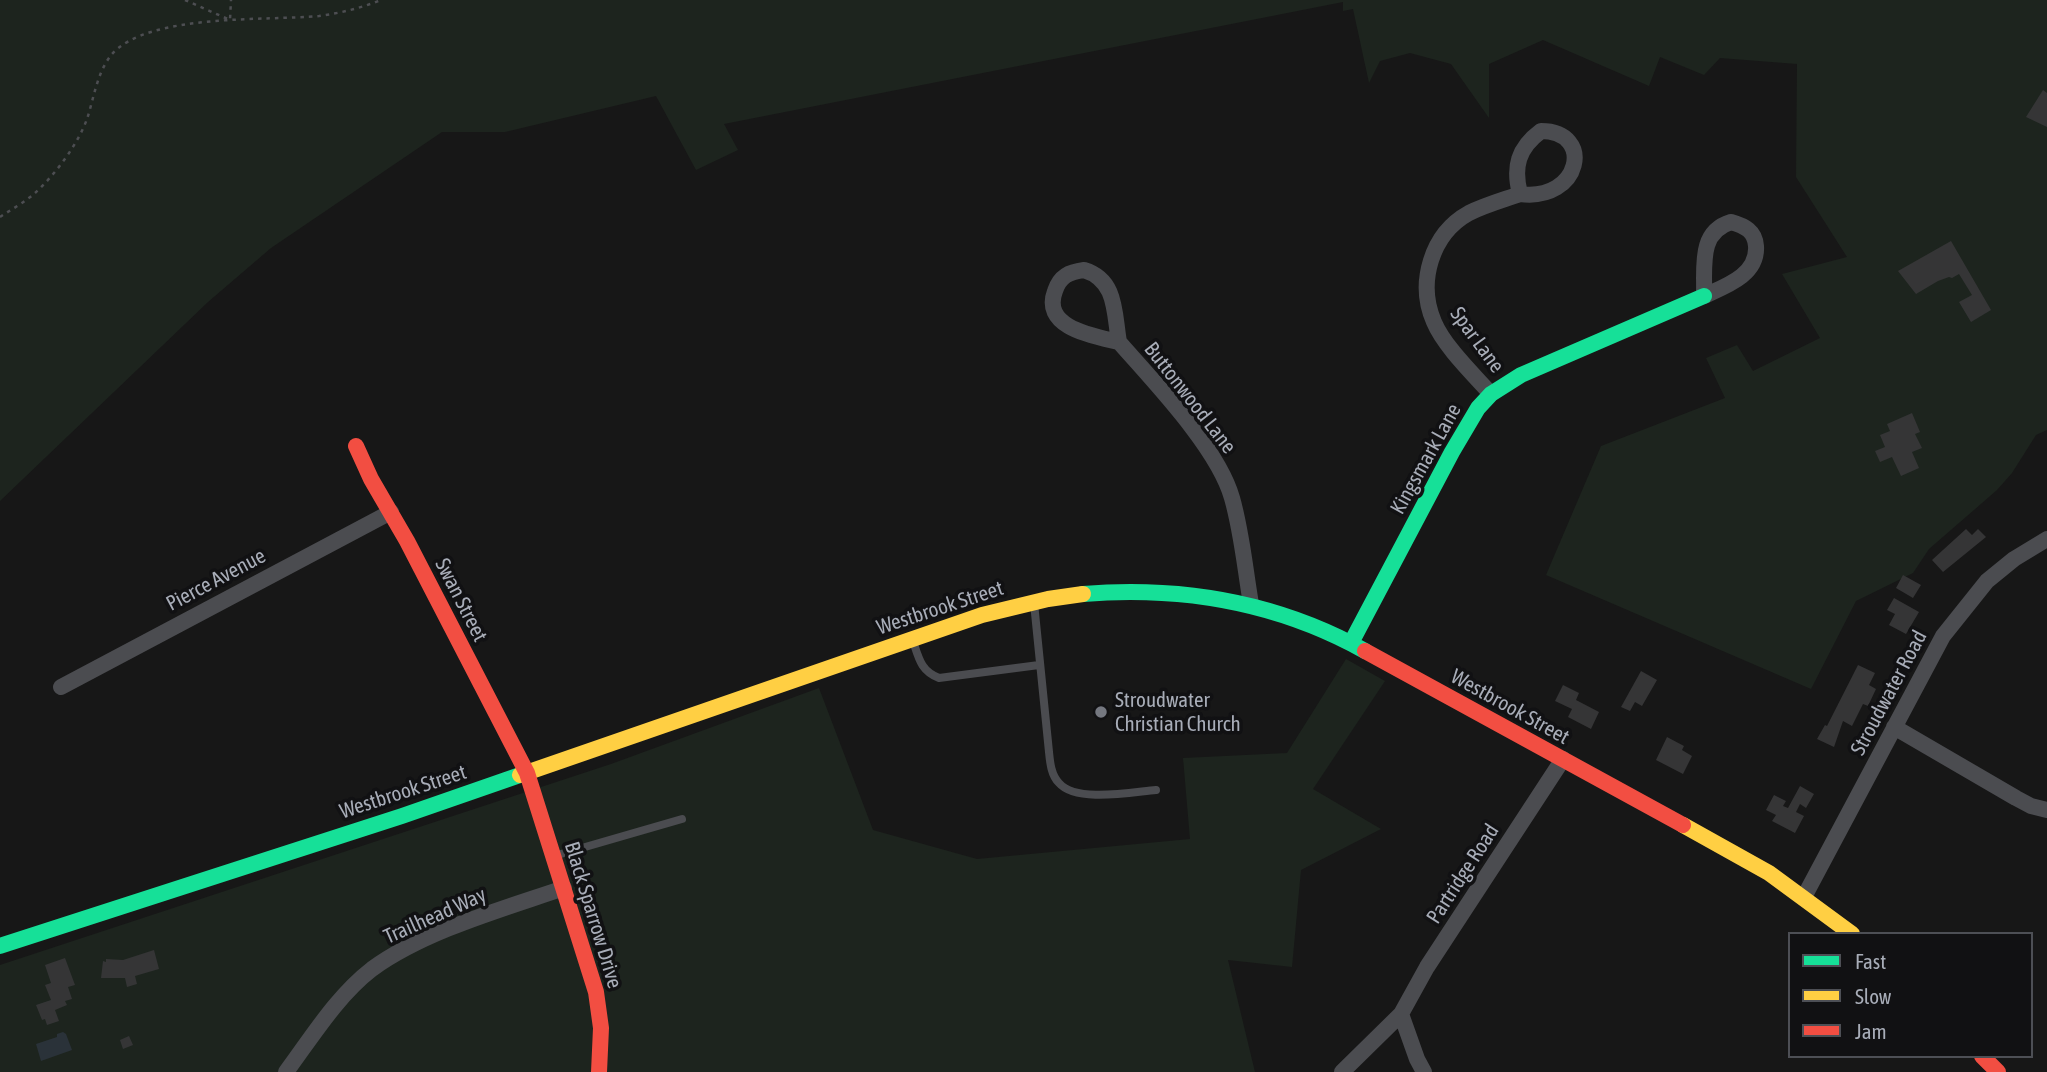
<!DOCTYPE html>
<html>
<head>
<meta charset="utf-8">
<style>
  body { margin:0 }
  #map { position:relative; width:2047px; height:1072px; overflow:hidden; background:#171717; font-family:"Asap Condensed",sans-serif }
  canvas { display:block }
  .legend { position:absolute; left:1788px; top:932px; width:245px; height:126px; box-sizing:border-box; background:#111113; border:2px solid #4d4f55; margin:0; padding:9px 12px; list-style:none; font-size:21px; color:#a8adb8 }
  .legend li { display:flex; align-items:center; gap:14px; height:35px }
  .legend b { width:35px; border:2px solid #4d4f55 }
</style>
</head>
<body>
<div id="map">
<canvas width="2047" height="1072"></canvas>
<ul class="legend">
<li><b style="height:9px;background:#16e098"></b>Fast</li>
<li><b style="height:9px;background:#ffcf43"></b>Slow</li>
<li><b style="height:9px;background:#f24e42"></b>Jam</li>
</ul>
</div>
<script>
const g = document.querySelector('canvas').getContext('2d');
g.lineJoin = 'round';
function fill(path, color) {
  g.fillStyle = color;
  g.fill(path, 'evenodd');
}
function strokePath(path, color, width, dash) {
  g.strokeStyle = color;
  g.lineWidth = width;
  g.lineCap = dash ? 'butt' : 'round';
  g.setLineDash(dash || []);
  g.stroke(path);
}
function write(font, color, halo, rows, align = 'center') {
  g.font = font + ' "Asap Condensed",sans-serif';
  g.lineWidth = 7;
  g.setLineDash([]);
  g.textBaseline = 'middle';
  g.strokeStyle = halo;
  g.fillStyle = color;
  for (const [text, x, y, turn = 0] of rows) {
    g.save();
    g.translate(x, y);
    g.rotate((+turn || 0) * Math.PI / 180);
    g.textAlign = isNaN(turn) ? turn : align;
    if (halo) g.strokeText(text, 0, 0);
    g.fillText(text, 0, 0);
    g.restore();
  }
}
const green = new Path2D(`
  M0,0h2047v430l-11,5 -24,38 -15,17 -68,59 -16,24 -57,28 -45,88 -265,-114 55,-129 124,-48 -19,-40 31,-13 16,26 67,-33 -38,-64 65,-17 -51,-80 1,-113 -77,-6 -16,17 -44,-18 -11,29 -106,-46 -54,24v54l-38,-54 -41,-11 -30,8 -11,22 -16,-74 -10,2v-9l-619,122 14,26 -42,20 -40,-74 -151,36h-63l-171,116 -63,54 -208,199z
  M1346,659l39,22 -72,108 68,40 -80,41 -9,97 -64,-7 27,112h-1255v-107l611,-201 208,-76 54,142 104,29 213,-20 -7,-81 104,-5z`);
const water = new Path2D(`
  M63,1032l3,2 6,16 -31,11 -5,-17 21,-7v-3z`);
const building = new Path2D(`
  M2043,90l4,3v34l-21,-10z
  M1951,241l40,69 -20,12 -12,-20 13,-7 -13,-21 -7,4 -3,-1 -11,4 -22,13 -18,-23z
  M1912,413l8,19 -5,2 7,14 -10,4 7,16 -18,8 -9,-19 -12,5 -5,-11 10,-4 -5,-12 10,-4 -3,-7z
  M1966,529l6,6 6,-6 8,8 -43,35 -11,-12z
  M1903,575l18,10 -8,13 -17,-10z
  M1894,598l25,14 -13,22 -17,-9 6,-11 -8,-4z
  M1858,665l17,8 -6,12 7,4 -8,17 -5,-2 -11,22 -9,-5 -9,26 -17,-8 8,-14 2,1z
  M1641,671l16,9 -15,26 -7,-4 -5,9 -9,-4z
  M1563,685l16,8 -3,7 23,12 -8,17 -23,-12 4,-8 -17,-8z
  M1667,737l17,9 -2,4 10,6 -9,18 -27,-14z
  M1800,786l14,8 -8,14 -6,-4 -4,8 8,4 -9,17 -23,-12 4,-6 -10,-5 8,-15 12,6 -3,5 5,2z
  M154,950l5,19 -24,7 2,8 -10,3 -2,-9h-24l2,-17 3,1v-3l17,1z
  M65,958l10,27 -7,2 4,12 -7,2 2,4 -12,5 4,11 -12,4 -2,-6 -3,1 -6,-15 15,-5 -6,-15 6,-2 -6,-18z
  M129,1036l4,9 -10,4 -3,-9z`);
const path = new Path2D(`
  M185,0l45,20 1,-20
  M0,217c12,-8 25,-15 35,-24 20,-18 43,-49 52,-74 7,-21 10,-47 25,-65 37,-41 155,-33 207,-38 22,-3 42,-8 62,-16`);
const lane = new Path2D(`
  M1034,603l15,149c1,10 2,23 10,31 17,20 73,9 97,7
  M913,641c6,18 8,30 26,37l100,-13
  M554,856l128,-37`);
const street = new Path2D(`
  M1541,131c54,0 40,71 -21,63 -7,-27 -2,-46 21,-63z
  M1731,222c14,4 24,9 25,24 2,29 -30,40 -52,50 1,-29 -6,-64 27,-74z
  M1084,270c33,10 30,43 35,72 -25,-6 -78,-14 -64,-51 5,-15 14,-19 29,-21z
  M1119,342c35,40 99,106 113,156 10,35 13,71 19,106
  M1491,394c-18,-20 -47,-48 -57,-72 -17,-39 -3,-88 35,-109 16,-8 34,-13 51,-19
  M61,687l330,-175
  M1894,727l122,71 15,8 16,4
  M1804,897l139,-261 44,-55 27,-22 33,-20
  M286,1072c26,-35 51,-76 86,-103 52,-38 131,-60 192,-81
  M1342,1072l59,-58
  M1424,1072l-7,-13 -16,-45 26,-47 136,-208`);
const fast = new Path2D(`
  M1083,594c100,-8 194,8 282,57
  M1351,643l101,-191 26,-44 13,-14 30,-19 183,-79
  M0,946l402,-130 118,-41`);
const slow = new Path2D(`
  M520,775l462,-160 66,-16 35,-5
  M1683,825l86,48 83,61`);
const jam = new Path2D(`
  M356,446l15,33 36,62 120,232 69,219 5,36 -2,44
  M1365,651l318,174
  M1982,1056l16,16`);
const markers = [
  [1101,712,7,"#757880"]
];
const streetNames = [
  ["Spar Lane",1477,340,54],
  ["Buttonwood Lane",1190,398,52],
  ["Kingsmark Lane",1426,459,-61],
  ["Pierce Avenue",216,580,-28],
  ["Swan Street",461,600,63],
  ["Westbrook Street",940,608,-18],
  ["Stroudwater Road",1889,693,-62],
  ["Westbrook Street",1510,707,29],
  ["Westbrook Street",403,792,-18],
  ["Partridge Road",1463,874,-57],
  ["Black Sparrow Drive",593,915,73],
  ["Trailhead Way",435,916,-24]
];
const poiNames = [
  ["Stroudwater",1115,700],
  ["Christian Church",1115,724]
];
fill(green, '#1d241e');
fill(water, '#2a3239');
fill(building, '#353536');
strokePath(path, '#4d4e52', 2.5, [3.5, 5]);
strokePath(lane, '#4b4c50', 8);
strokePath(street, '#4b4c50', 16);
strokePath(fast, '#16e098', 16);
strokePath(slow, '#ffcf43', 16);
strokePath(jam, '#f24e42', 16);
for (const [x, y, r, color] of markers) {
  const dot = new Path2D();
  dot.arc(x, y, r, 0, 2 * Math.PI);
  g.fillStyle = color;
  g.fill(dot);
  strokePath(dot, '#111113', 2.5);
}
write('21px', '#a8adb8', '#111113', streetNames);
write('21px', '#a8adb8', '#111113', poiNames, 'left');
</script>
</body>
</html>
